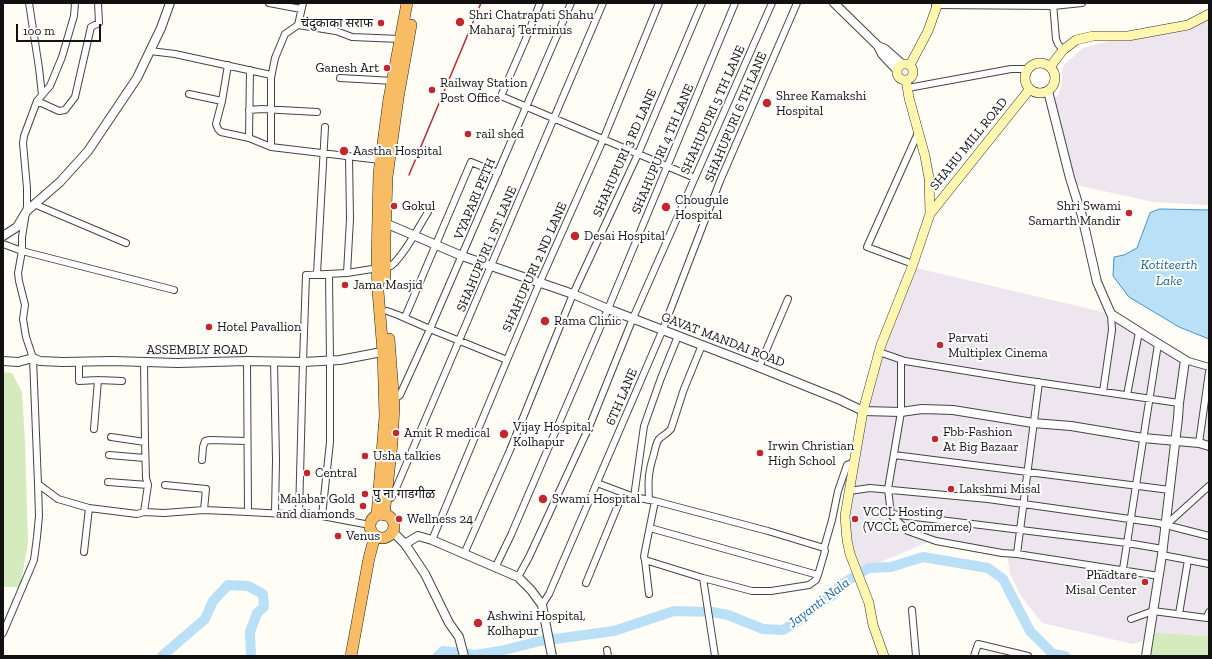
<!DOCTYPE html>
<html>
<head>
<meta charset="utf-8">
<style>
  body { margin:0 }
  #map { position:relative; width:1212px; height:659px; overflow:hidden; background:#fffdf5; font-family:"Zilla Slab",serif }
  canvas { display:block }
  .frame { position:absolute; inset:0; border:4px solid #111; pointer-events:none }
  .scale { position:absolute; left:16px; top:24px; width:85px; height:18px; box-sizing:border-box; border:2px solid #111; border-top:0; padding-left:5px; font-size:12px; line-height:14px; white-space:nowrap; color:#111; -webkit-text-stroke:3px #fff; paint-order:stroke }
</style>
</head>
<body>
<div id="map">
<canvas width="1212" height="659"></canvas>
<div class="frame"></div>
<div class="scale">100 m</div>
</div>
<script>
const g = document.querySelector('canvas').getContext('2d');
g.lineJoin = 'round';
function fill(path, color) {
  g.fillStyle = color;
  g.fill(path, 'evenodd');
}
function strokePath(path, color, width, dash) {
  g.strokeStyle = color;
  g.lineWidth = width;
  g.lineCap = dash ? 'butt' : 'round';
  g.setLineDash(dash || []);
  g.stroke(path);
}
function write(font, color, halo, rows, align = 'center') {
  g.font = font + ' "Zilla Slab","Noto Sans Devanagari",serif';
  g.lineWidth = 4;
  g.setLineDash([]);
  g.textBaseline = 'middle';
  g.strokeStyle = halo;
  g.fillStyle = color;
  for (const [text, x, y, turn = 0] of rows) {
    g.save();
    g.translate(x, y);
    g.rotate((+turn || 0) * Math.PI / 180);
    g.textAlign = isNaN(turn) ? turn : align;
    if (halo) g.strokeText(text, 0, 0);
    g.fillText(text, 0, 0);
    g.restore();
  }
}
const industrial = new Path2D(`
  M1209,14v191l-56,-3 -81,-18 -21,-83 7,-6 4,-9v-12l2,-9 19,-17 45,-12 60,-11z
  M912,267l199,47 51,32 47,21v268l-5,1 -54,-4 -9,10 -8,2 -91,-21 -21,-27 -11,-22 -3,-21 -74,-13 -77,32 -10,-44 17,-118z`);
const green = new Path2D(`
  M3,372l9,1 10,19 3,50 3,101 -8,44h-17z
  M1149,632l55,4 5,-1v21h-63z`);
const water = new Path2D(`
  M1160,209l49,1v129l-30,-12 -50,-30 -16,-21 1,-19 10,-2 13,-7 13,-35z`);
const river = new Path2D(`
  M162,656l43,-37 8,-18 15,-16 20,1 15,8 1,13 -7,6 -7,19 1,24
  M438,656l5,-5 32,4 25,-4 40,-10 74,-10 60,-20 38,1 16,3 35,14 20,1 17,-10 22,-19 10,-5 8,-11 29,-17 22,-1 32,-10 65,11 15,11 27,52 23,23 12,2`);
const minor = new Path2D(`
  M29,3l10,65 3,27
  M269,3l32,6
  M540,3l-15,38 -24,55 194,82
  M1053,3l3,36 2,5 5,6
  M935,5l118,1 29,-3
  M298,25l5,-22
  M150,51l25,3 96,21
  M228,65l-6,36 -6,23 2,5 3,3 28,6 22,9 109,13
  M340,78l54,3
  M908,88l103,-19h16
  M189,94l33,7
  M37,101l22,10 6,-1 10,-13 16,-70 8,-4 -1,-20
  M249,110l13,-1 55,3
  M249,138l1,-68
  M271,147v-69l4,-20 10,-24 13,-9 38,6 16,6 48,2
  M34,204l92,39
  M3,244l19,7 152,39
  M913,264l-46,-17 51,-114
  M347,273l3,-54 -1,-63
  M317,274l8,-147
  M387,311l11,4 32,14 77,31
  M405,317l66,-155 27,11
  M879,352l26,9 111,18 163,24
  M901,360v52l-13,77 3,25 236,29 36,6
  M1185,360l24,7
  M247,361l1,151 74,4 48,9
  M274,361l2,99 -1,53
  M79,362v19l19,-1 24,1
  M759,367l29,-68
  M1103,392l9,-62 -1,-16
  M1127,395l12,-63
  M394,400l6,-5 30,-66 141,-326
  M94,429l4,-49
  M111,437l34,5
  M1199,443l10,-71
  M109,455l36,3
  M894,455l276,35
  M202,460l1,-13 2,-6 5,-1 37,1
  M108,482l40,3
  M597,483l37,14 21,4 -10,50 -1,6 1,3 58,18 12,78
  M38,484l20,15 31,9 48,6 7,-2 4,-27 -2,-7 -1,-36 -1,-80
  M165,485l41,4 -2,21 44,2
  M849,491l21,-3 118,11 170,24 51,13
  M634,497l10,-71 17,-48 17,-42
  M386,499l5,-1 3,-5 209,-490
  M649,500c-1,-18 -1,-28 5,-46 1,-5 2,-11 5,-15 4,-4 8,-5 12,-10l13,-40 18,-44
  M655,501l113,30 56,17 1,3 -7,24 -2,5 -7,5 -38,6h-19l-49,-13
  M144,512l20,1 40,-3
  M299,514l4,-152 3,-87 41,-2 44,-7c14,-12 27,-38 37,-54
  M891,515l17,16 28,10 66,12 15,1 142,22
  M322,516l8,-74v-82l-1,-86
  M1166,525l43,-39
  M650,528l168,47
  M432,540l75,-180 32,-76 64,-144 56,-137
  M824,548l8,-28 6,-29 9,-26 7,-3
  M84,552l5,-44
  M464,554l46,-104 63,-156 65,-140 64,-151
  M1017,554l22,-172
  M1162,555l47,9
  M645,560l4,34
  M495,568l16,-33 97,-226 127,-306
  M1123,569l35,-225
  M518,577l11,-20 61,-132 43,-107 139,-315
  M586,583l37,-90
  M542,605l7,-11 114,-265 57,-148 77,-178
  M912,610l4,46
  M1179,614l9,-54
  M1131,619l22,-8 54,7 2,-6
  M3,633l31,-73 3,-23 2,-21 -1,-32 -5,-126 -7,-21 -3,-18 2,-14 -6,-24 -1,-8 4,-22v-14l5,-31v-18l-4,-45 1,-7 13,-35 13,-15 12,-29 12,-41 1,-13
  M607,650l1,6
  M974,656l4,-12 50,12`);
const tertiary = new Path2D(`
  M834,3l44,43 7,3 17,15
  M878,46l4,8 15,16
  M1048,91l22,87 12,38 15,66 14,32 38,24 36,22 -6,43 -1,15 -16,137 -16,101
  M385,223l77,33 111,38 35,15 138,53 92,37 25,12 38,1 21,-3 31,1 80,13 38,3 72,12 56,5 10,3
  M3,236l14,-9 9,-15 4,-4 30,-26 28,-31 49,-73 24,-50 9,-25
  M3,361l15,1 15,-4 7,3 23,1 49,-1 66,2 69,-2 56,1 37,-2 47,-9
  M393,532l12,12 20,30 24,49 10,14 5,19
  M405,544l13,-8 14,4 86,37 13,13 11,15 10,51`);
const secondary = new Path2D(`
  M1025 78a15 15 0 1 1 30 0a15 15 0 1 1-30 0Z
  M897 72a8 8 0 1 1 16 0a8 8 0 1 1-16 0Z
  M910,65l18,-34 10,-28
  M1050,67l13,-17 13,-10 17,-4h35l60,-11 21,-11
  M930,214l99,-124
  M884,656l-11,-31 -4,-22 -19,-49 -3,-14 -2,-24 18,-105 18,-66 31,-78 18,-53 -1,-36 -4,-22 -16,-58 -3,-18`);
const trunk = new Path2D(`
  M385,278v-41l2,-60 11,-79 13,-73
  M370 526a12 12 0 1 1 24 0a12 12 0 1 1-24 0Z
  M377,515l8,-99 -2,-64 -5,-61 -1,-32 2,-86 10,-74 18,-96
  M384,515l8,-72 2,-37 -5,-67
  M351,656l18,-98 6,-22`);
const rail = new Path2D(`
  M409,175l72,-172`);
const markers = [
  [460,22,5,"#c4262e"],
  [381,23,4,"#c4262e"],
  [387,68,4,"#c4262e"],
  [432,90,4,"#c4262e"],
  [767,103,5,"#c4262e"],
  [468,134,4,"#c4262e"],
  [344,151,5,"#c4262e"],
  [394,206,4,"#c4262e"],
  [666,207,5,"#c4262e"],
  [1129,213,4,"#c4262e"],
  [575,236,5,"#c4262e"],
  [345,285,4,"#c4262e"],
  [545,321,5,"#c4262e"],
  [209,327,4,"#c4262e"],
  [940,345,4,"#c4262e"],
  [396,433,4,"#c4262e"],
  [504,434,5,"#c4262e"],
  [935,439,4,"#c4262e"],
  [760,453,4,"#c4262e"],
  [365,456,4,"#c4262e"],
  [307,473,4,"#c4262e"],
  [951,489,4,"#c4262e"],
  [365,494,4,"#c4262e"],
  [543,499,5,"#c4262e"],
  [363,506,4,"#c4262e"],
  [399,519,4,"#c4262e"],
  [855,519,4,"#c4262e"],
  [338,536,4,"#c4262e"],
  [1145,582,4,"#c4262e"],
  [478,623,5,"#c4262e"]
];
const poiNames = [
  ["Shri Chatrapati Shahu",469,15],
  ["Maharaj Terminus",469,30],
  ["चंदुकाका सराफ",373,23,"right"],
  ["Ganesh Art",379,68,"right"],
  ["Railway Station",440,83],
  ["Post Office",440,98],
  ["Shree Kamakshi",776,96],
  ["Hospital",776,111],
  ["rail shed",476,134],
  ["Aastha Hospital",353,151],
  ["Chougule",675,200],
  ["Hospital",675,215],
  ["Gokul",402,206],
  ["Shri Swami",1121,206,"right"],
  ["Samarth Mandir",1121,221,"right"],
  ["Desai Hospital",584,236],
  ["Jama Masjid",353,285],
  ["Rama Clinic",554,321],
  ["Hotel Pavallion",217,327],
  ["Parvati",948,338],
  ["Multiplex Cinema",948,353],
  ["Vijay Hospital,",513,427],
  ["Kolhapur",513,442],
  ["Fbb-Fashion",943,432],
  ["At Big Bazaar",943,447],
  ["Amit R medical",404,433],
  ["Irwin Christian",768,446],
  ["High School",768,461],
  ["Usha talkies",373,456],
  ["Central",315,473],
  ["Lakshmi Misal",959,489],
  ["पु ना गाडगीळ",373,494],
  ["Malabar Gold",355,499,"right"],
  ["and diamonds",355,514,"right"],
  ["Swami Hospital",552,499],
  ["VCCL Hosting",863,512],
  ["(VCCL eCommerce)",863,527],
  ["Wellness 24",407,519],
  ["Venus",346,536],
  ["Phadtare",1137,575,"right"],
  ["Misal Center",1137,590,"right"],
  ["Ashwini Hospital,",487,616],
  ["Kolhapur",487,631]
];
const streetNames = [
  ["SHAHUPURI 5 TH LANE",713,110,-66],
  ["SHAHUPURI 6 TH LANE",736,117,-67],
  ["SHAHU MILL ROAD",969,144,-51],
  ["SHAHUPURI 4 TH LANE",663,149,-67],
  ["SHAHUPURI 3 RD LANE",625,153,-66],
  ["VYAPARI PETH",475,199,-67],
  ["SHAHUPURI 1 ST LANE",487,249,-67],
  ["SHAHUPURI 2 ND LANE",535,267,-66],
  ["GAVAT MANDAI ROAD",723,340,21],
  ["ASSEMBLY ROAD",197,350],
  ["6TH LANE",622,397,-67]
];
const waterNames = [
  ["Kotiteerth",1169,265],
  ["Lake",1169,281],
  ["Jayanti Nala",819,603,-37]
];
fill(industrial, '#eee6ef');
fill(green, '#d5ebbd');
fill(water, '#b9e0f7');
strokePath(water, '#3f96cf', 1);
strokePath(river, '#b9e0f7', 10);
strokePath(minor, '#444', 8);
strokePath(tertiary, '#444', 10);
strokePath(secondary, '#333', 10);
strokePath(trunk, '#222', 12);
strokePath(minor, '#fff', 6);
strokePath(tertiary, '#fff', 8);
strokePath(secondary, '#fff6b0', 9);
strokePath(trunk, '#f7bc64', 11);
strokePath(rail, '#c4262e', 1.5);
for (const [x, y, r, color] of markers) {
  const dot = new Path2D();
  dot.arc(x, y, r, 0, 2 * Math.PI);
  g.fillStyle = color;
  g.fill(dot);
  strokePath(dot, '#fff', 1.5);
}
write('13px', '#111', '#fff', poiNames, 'left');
write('13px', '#111', '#fff', streetNames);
write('italic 14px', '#1768a6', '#fff', waterNames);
</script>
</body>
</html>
